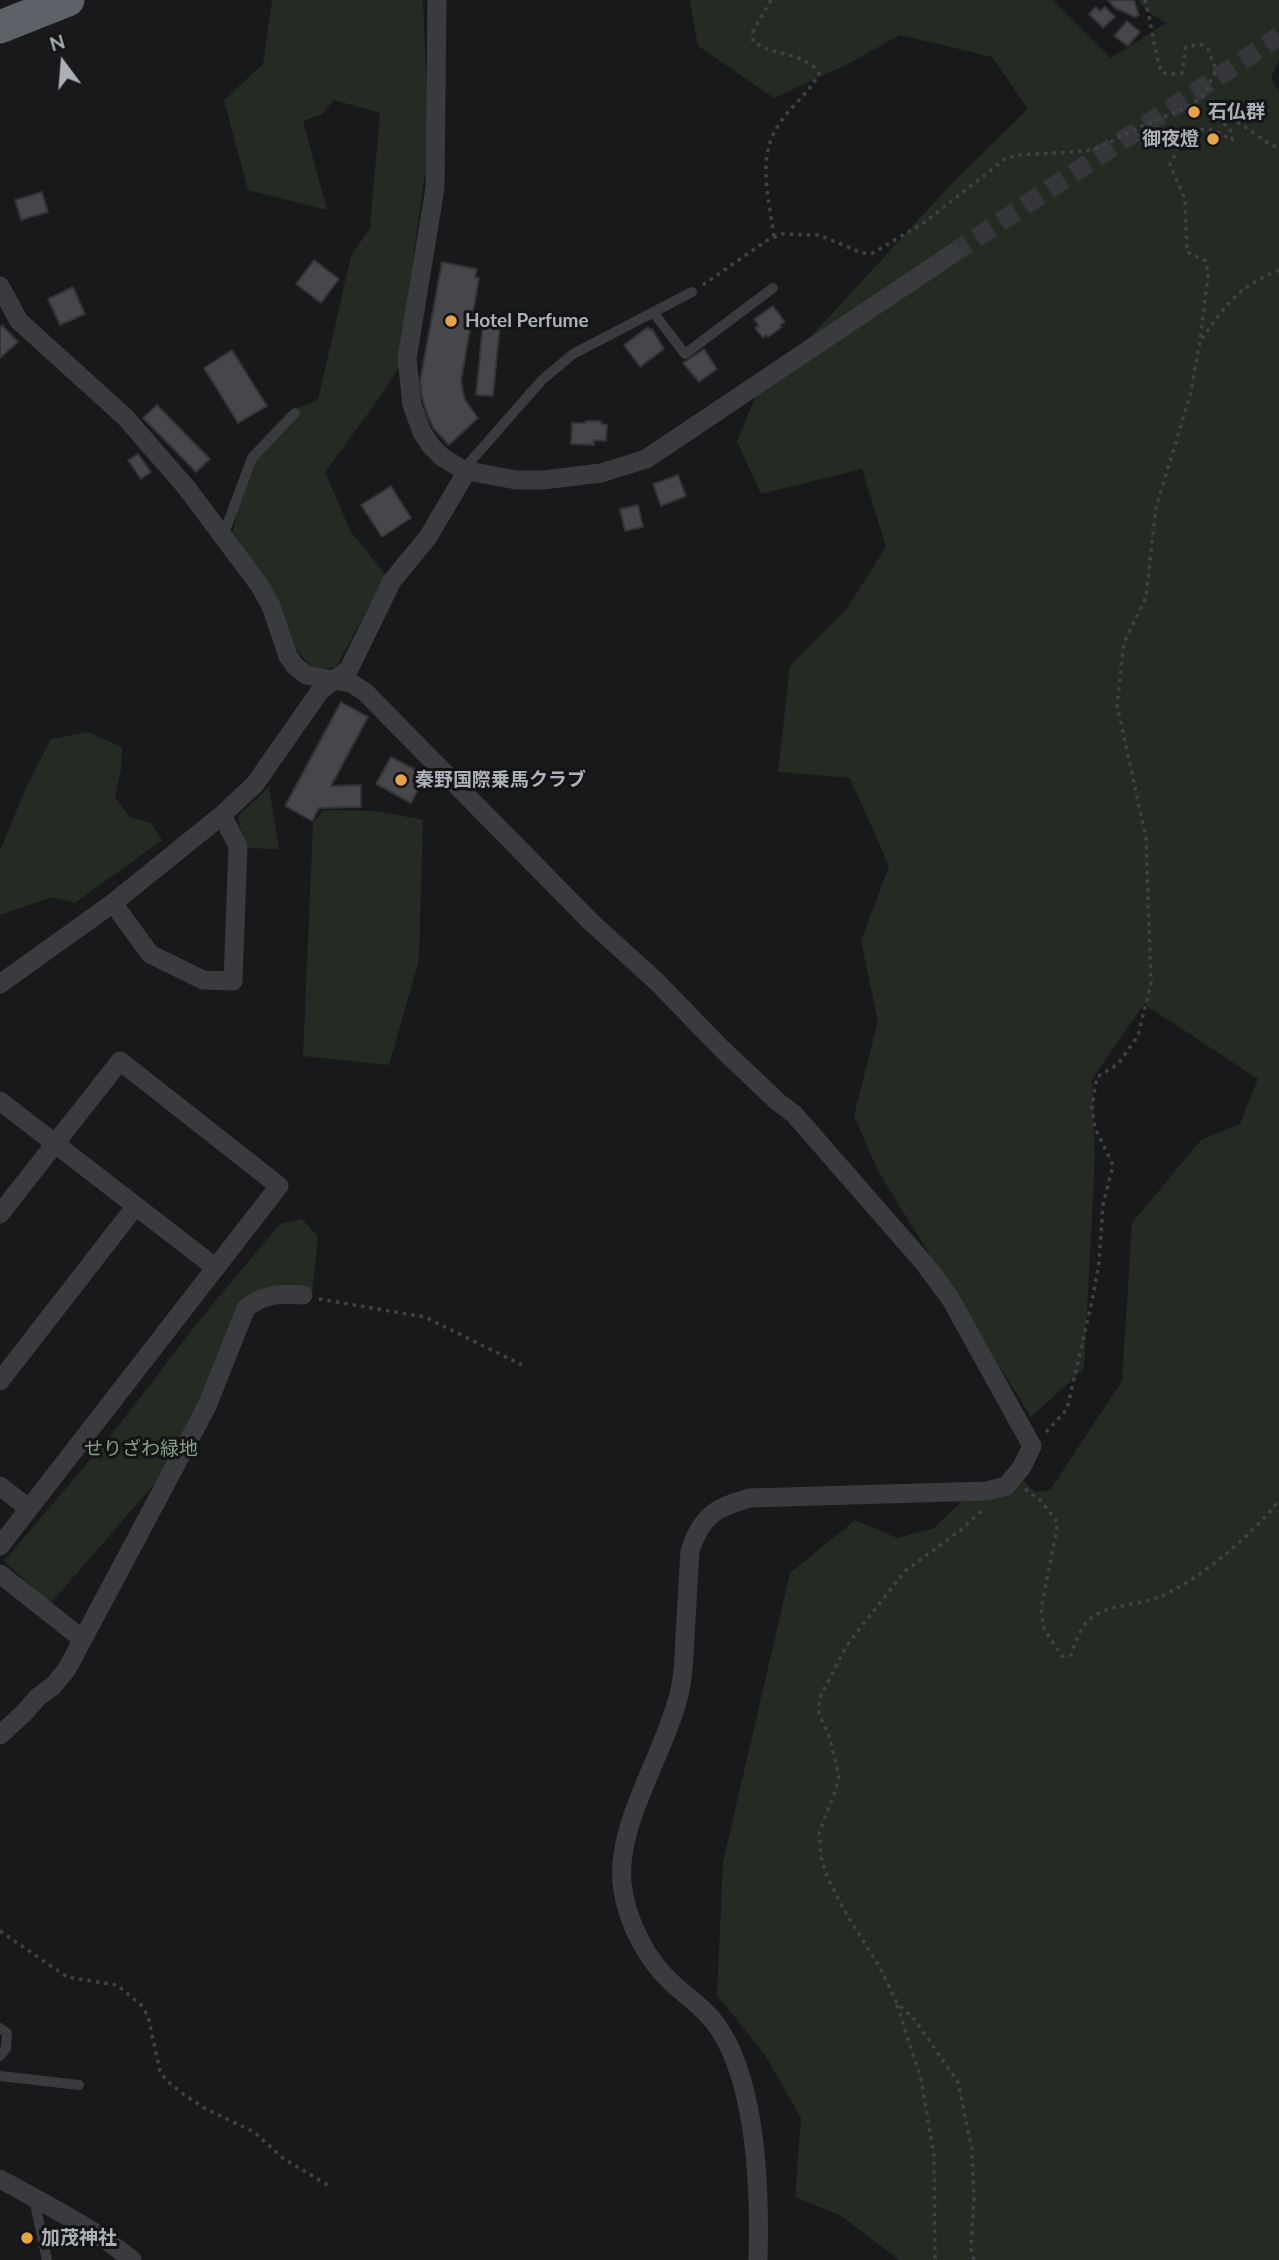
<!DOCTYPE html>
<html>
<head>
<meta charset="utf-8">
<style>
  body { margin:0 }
  #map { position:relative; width:1279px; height:2260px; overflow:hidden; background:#19191b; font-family:Lato,sans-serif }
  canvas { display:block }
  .north { position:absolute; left:28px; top:28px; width:70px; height:70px; -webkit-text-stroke:5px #141416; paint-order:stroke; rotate:344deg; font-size:19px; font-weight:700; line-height:28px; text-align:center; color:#acb1b9 }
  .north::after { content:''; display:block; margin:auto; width:24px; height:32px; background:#acb1b9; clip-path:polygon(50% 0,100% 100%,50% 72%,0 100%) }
</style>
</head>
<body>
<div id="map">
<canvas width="1279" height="2260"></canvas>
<div class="north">N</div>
</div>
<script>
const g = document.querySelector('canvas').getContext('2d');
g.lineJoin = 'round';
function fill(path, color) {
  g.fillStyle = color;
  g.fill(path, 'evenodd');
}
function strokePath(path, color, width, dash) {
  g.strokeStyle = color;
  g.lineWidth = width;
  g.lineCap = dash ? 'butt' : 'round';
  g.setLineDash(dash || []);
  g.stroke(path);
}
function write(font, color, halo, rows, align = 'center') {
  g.font = font + ' Lato,"Noto Sans JP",sans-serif';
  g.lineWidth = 6;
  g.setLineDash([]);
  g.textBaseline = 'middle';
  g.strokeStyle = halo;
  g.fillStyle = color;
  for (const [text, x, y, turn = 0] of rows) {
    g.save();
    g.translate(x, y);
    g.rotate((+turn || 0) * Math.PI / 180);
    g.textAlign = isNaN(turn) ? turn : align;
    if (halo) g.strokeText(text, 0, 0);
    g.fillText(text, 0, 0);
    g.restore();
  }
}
const green = new Path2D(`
  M272,0h151l6,145 -31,224 -21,32 -52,71 26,60 35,43 -50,92 -20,3c-30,-23 -64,-98 -84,-134l17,-83 39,-41 30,-12 33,-144 19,-28 10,-115 -46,-13 -12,14 -19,7 24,89 -79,-20 -24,-90 39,-36z
  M690,0h362l59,58 55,-35 -20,-12 -8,-11h141v59l-8,19 8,13v2169h-380l-59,-45 -45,-18 6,-79 -36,-63 -48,-60 6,-133 67,-289 65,-53 42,18 37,-10 37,-36 44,-18 21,18 14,-2 72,-109 10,-158 69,-83 39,-16 18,-45 -114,-75 -52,75 3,79 -11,211 -53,48 -152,-244 -25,-57 24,-95 -17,-80 28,-75 -39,-88 -72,-6 12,-106 56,-56 40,-63 -24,-78 -101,25 -24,-53 19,-45 200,-217 72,-70 -36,-52 -92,-22 -52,29 -74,34 -76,-52z
  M88,732l34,15 -1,22 -6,28 15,20 21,6 11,17 -87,63 -23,-6 -52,18v-64l25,-61 26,-51z
  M269,787l10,62 -33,-1c-1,-12 -7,-21 -8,-32z
  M324,810l53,1 46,9 -4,140 -30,105 -86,-9 10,-234z
  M302,1219l16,18 -6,56 -52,1 -90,172 -120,138 -46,-43 104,-122 98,-127 74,-88z`);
const building = new Path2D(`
  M1108,0h26l5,15 -4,2 -20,-9z
  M1096,7l4,4 5,-4 10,10 -12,11 -14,-14z
  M1127,21l13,11 -12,14 -14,-10z
  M42,192l6,20 -27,8 -6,-20z
  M314,260l25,19 -18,24 -25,-19z
  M442,262l35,7 -2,8 4,1 -18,103 4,19 13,18 -29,27 -15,-16 -7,-15 -5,-17 -2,-16z
  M73,287l12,27 -25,11 -12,-26z
  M773,306l12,16 -5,3 2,2 -14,10 -2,-2 -3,3 -8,-10 4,-2 -5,-7z
  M483,323l17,2 -7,71 -17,-1z
  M2,325l16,17 -18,16v-31z
  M648,327l2,3 2,-1 12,20 -24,18 -16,-22z
  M704,349l13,20 -18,13 -16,-19z
  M232,350l35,56 -29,17 -34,-55z
  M157,405l53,54 -14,13 -53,-54z
  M586,421h15v3l6,1 -1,16 -12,-1v5l-23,-1 1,-21h13z
  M138,454l13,18 -10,7 -13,-19z
  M678,475l8,21 -25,10 -8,-22z
  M391,486l20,32 -29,19 -21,-32z
  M638,505l5,22 -18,4 -5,-22z
  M341,702l27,15 -37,69 30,-1v22l-42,1 -7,13 -27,-15z
  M391,757l35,18 -15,28 -35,-19z`);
const minorTunnel = new Path2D(`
  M952,254l327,-218`);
const path = new Path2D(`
  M771,0l-18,31v10c20,16 51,10 66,32 -9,19 -25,30 -37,47 -27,35 -13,76 -8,117
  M1190,106l18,7 18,1 42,29 11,5
  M703,285l63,-44 16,-7 37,1 43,18h11l52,-31 80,-63 12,-4 68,-4 15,-4 42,-21 48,-20 13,-10 13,-26 -8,-21 -8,-5 -14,3 -4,26 -10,1 -10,-1c-9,-24 -10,-49 -17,-73
  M1202,339c24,-35 36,-52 77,-69
  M319,1299l106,18 97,48
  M1046,1432l21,-23 25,-108 7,-38 4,-58 10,-40 -18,-37 -3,-22 5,-29 21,-13 20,-28 13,-53 -5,-145 -29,-133 7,-62 22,-46 10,-90 34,-111 10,-55 8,-66 -2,-14 -19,-9 -2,-53 -15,-34 10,-22 15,-14 19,1 18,10v-8l-15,-16 -9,-3
  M1025,1489l16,12 17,22 -17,86 3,20 18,27 9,-1c4,-11 8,-26 17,-34 17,-17 49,-15 71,-24 38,-15 95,-63 120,-97
  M0,1931l67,46 50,8 24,20 7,11 12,55 6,9 17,14 23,15 48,23 30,27 47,28
  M897,2005l24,74 13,77 1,104
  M974,2260l-3,-11 3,-51 -2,-48 -14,-68 -43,-62 -18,-17 -18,-37 -32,-51 -19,-36 -7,-22 -2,-24 17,-44 3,-13 -10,-40 -10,-22v-15l28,-54 58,-74 57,-42 21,-20`);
const service = new Path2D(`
  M653,312l32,42 88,-66
  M463,470l79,-90 31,-26 119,-62
  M223,536l29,-78 43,-45
  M0,2028l7,5 -1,15 -6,8
  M0,2076l79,9
  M34,2199l13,61`);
const minor = new Path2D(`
  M437,0l-2,188 -28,171 5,46 10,27 9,14 11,11 21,13 53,10h27l58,-7 45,-14 306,-205
  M0,286l19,35 106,96 61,70 74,99 11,20 17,50 7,10 11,9 45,8 14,9 225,229 67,61 64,66 57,54 16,12 130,149 26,35 82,148 -10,21 -16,19 -19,5 -237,7c-34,9 -49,18 -60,53 -2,28 -3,56 -5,85 -1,19 -1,39 -6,58 -14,61 -67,134 -56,197 6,34 24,69 49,92 15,14 35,27 46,44 39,58 42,165 40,233
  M113,903l37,51 53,26 30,1 5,-135 -16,-31
  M0,984l113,-81 109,-88 33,-31 65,-93 29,-22 43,-88 36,-44 39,-66
  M0,1101l216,167
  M0,1214l120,-153 159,125 -279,360
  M0,1381l135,-174
  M0,1486l28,22
  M0,1574l81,64
  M0,1735l24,-22 14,-16 15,-11 14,-17 140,-263 39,-98c18,-14 35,-15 57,-13
  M0,2179c45,25 92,48 132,81`);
const trunk = new Path2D(`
  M0,27l68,-27`);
const markers = [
  [1194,112,7,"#e8a444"],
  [1213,139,7,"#e8a444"],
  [451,321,7,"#e8a444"],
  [401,780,7,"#e8a444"],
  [27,2238,7,"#e8a444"]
];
const poiNames = [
  ["石仏群",1208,112],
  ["御夜燈",1199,139,"right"],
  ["Hotel Perfume",465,321],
  ["秦野国際乗馬クラブ",415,780],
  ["加茂神社",41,2238]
];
const parkNames = [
  ["せりざわ緑地",141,1449]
];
fill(green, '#232b23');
fill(building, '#46474b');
strokePath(building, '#333337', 2);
strokePath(minorTunnel, '#36373b', 19, [19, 10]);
strokePath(path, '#404246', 3.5, [3.5, 5]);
strokePath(service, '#3a3b3f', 10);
strokePath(minor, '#3a3b3f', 19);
strokePath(trunk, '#5e6167', 33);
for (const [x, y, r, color] of markers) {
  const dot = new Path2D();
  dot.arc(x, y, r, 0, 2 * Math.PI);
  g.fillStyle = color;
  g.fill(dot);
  strokePath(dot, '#141416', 2.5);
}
write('bold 19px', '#acb1b9', '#141416', poiNames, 'left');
write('19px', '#85a384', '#141416', parkNames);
</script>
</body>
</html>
